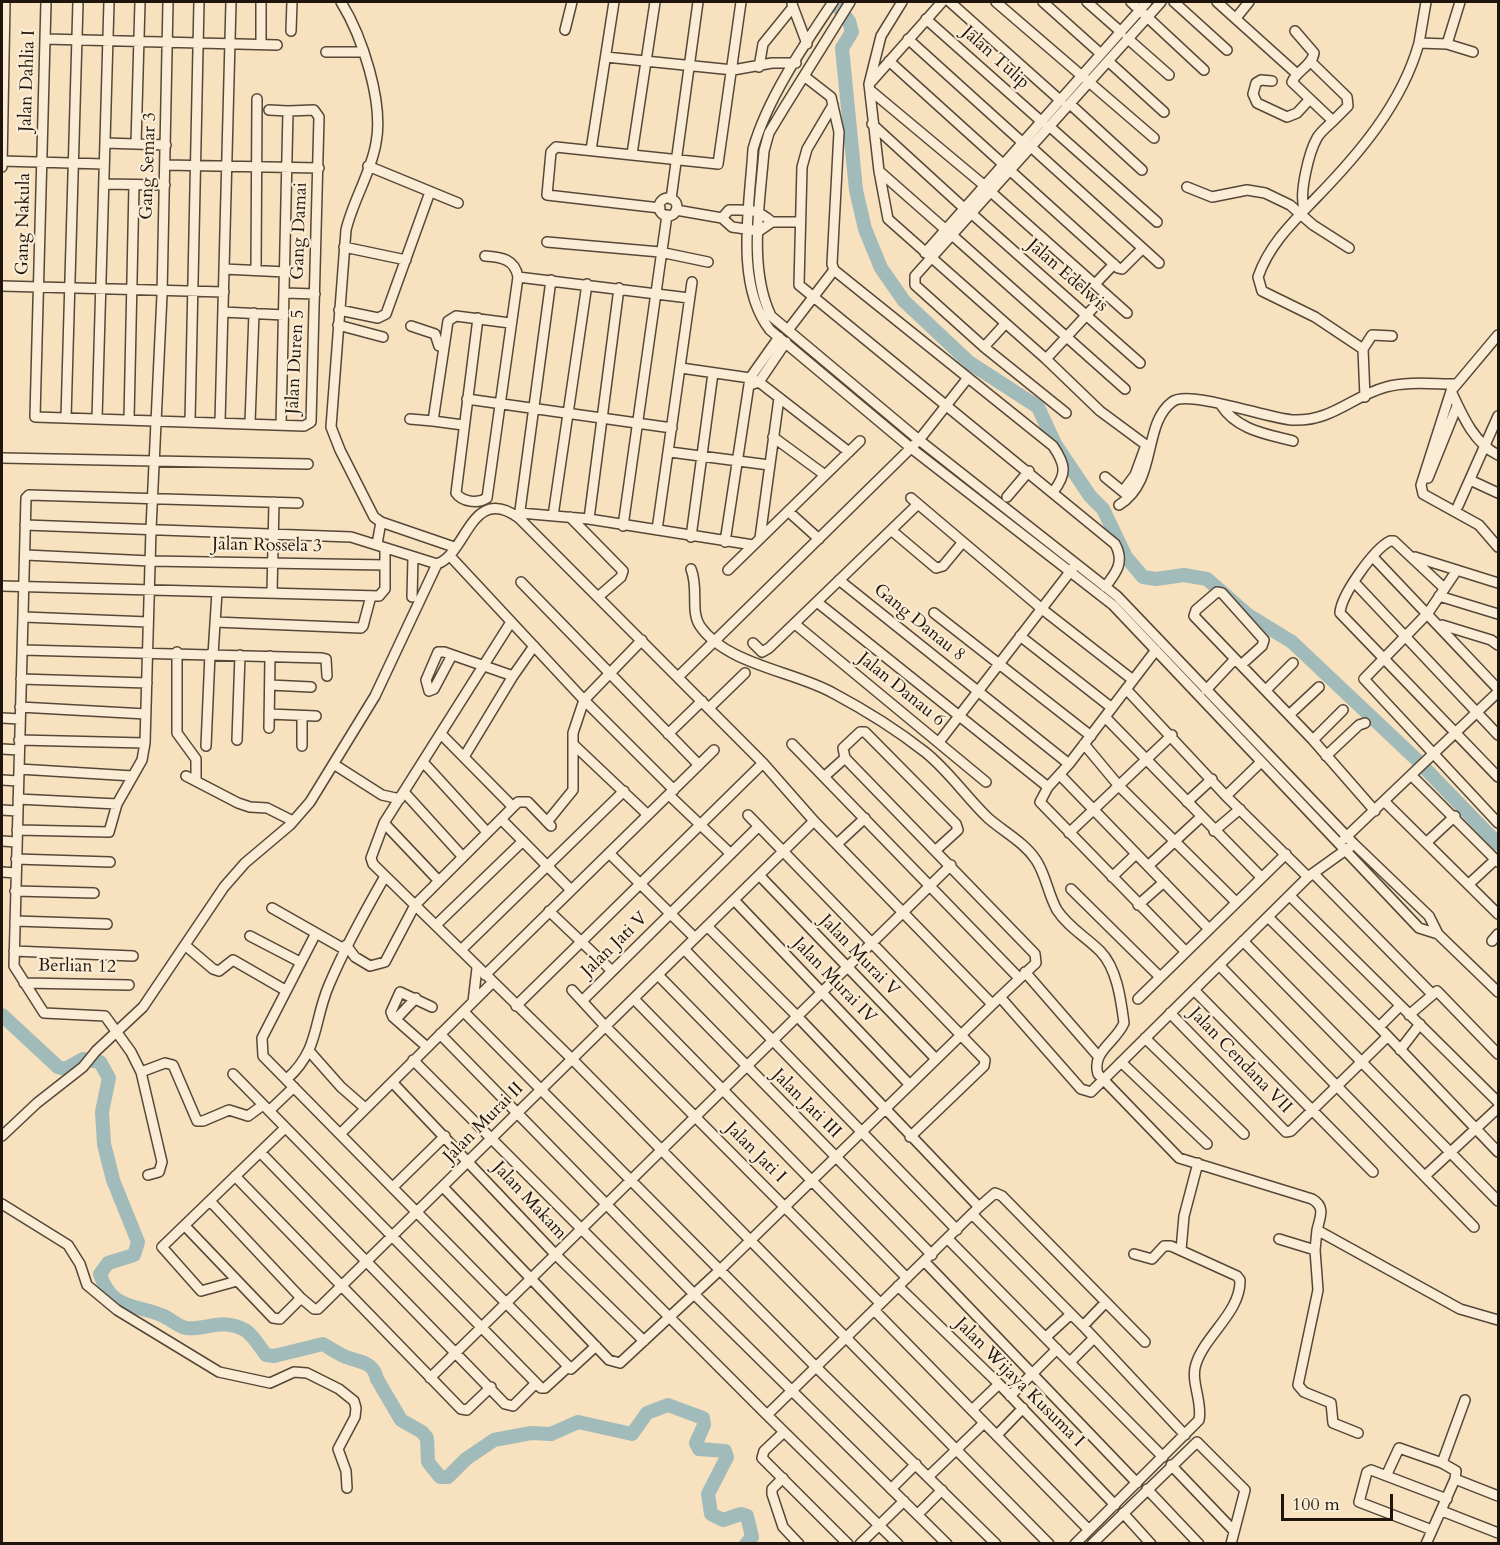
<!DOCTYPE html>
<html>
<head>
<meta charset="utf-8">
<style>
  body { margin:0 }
  #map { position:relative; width:1500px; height:1545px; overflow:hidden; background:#f8e1be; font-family:Cardo,serif }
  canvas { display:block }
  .frame { position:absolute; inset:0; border:3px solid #20150c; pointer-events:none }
  .scale { position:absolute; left:1281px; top:1494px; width:112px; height:27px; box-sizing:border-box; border:3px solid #20150c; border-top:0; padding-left:8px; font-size:18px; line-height:21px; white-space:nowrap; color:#20150c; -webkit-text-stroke:4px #faecd5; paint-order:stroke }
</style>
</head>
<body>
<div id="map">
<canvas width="1500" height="1545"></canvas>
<div class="frame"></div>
<div class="scale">100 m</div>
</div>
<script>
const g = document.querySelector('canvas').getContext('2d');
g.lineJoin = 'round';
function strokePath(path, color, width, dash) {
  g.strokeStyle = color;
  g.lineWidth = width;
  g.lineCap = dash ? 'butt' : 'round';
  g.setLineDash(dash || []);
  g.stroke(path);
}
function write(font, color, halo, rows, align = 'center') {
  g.font = font + ' Cardo,serif';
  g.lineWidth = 4.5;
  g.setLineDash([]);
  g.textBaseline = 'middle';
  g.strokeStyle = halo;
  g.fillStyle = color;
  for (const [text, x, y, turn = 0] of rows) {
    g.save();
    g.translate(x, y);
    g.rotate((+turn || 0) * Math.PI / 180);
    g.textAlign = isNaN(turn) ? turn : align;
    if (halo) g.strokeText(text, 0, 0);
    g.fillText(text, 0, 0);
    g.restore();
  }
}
const river = new Path2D(`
  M834,2l15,19 3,11 -10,16 14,142 9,39 16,39 23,33 66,62 68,44 17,37 35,52 13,13 23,48 17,20 13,2 28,-4 23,4 41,36 44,27 124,117 82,85
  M2,1015l56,52 7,2 18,-10 17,3 9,16 -7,34 2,32 9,36 25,62 -4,13 -26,8 -8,11c11,35 33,30 61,41 9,3 16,11 25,13 19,3 36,-11 59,2 8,5 15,17 21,25l8,1 49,-12c7,4 14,9 21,12 14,7 29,4 33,23l24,41 21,12 5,6 1,24 12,15h8l18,-18 28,-19 37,-7 20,1 27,-12 54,12 15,-21 21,-8 35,13 1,7 -8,18 3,6 26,2 2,6 -19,37 3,20 12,6 18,-6 6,2 5,21 -6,7`);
const minor = new Path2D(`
  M46,2l-11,415 269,9 7,-4 8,-305 -5,-7 -26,1 -7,314
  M341,2c21,34 43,100 35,141 -5,30 -23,57 -30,87l-15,197 9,23 34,67 7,5 73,25
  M833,2c-29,43 -66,97 -80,147 -3,55 -19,135 17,181l141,118 202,157 306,323 19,6
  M850,2l-66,106 -15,25 -5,18c-4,52 -16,117 7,165l148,124 198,156 237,248 75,72 9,18 60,58
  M902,2l-21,34 -12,48 10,87 9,48 158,140 54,52 46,34 -11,30 -12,16
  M950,2l111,99
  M996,2l158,136
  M1043,2l58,52
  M1087,2l34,30
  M1131,2l73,68
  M1174,2l53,48
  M1217,2l80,72
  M792,4l15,40
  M1236,18l13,-16
  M926,19l116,103
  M565,30l7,-28
  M291,31l1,-29
  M1295,31l19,22c-2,13 -17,17 -22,29l41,39 15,-15 -1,-9 -36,-35
  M1127,38l42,37
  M45,39l232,6
  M908,39l115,104
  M1419,43l7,-41
  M261,44v-42
  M1447,44l26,8
  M326,52h36
  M606,57l127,13 39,-7h24
  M889,61l229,207 4,1 20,-20
  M1108,61l56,51
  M759,67l4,-23 30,-37
  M804,76l27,21 8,35 -7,132 2,6 219,176c13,19 14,28 0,46
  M1272,81l-11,-1 -5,3 -3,11 4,9 30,14 10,-4 12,-13
  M871,82l71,-80
  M870,90l115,96
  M1070,104l72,66
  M833,105l-26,44 -5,18 -3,118 316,259c10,18 1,29 -10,43
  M269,110l19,1
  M872,124l93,85
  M1049,126l108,96
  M105,143l61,2
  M136,144l4,-142
  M1031,147l128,116
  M591,150l23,-148
  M632,154l23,-152
  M2,161l102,3
  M166,165l153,3
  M368,166l90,37
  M2,167l3,-165
  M879,171l67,59
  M104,184l61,1
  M1187,187l25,10 35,-7 18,3 25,12 23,20 36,23
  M991,192l136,121
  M659 207a9 9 0 1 1 18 0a9 9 0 1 1-18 0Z
  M671,199l27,-197
  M660,208l-113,-13 4,-43 5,-5 162,17 23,-162
  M1304,208c-5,-15 5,-56 13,-70 3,-6 11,-12 16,-17
  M676,210l46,8
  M971,213l169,150
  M772,222c-16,-14 -23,-12 -43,-12l-7,8 10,9 27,4 13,-9h27
  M952,235l173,154
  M547,242l113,10 48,10
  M344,247l62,13
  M925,253l222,-251
  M224,269l62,3
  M256,270l1,-171
  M518,277l171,21
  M1095,284l19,-20
  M2,286l222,6
  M285,293l30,1
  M339,310l39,8 8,-4 44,-122
  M223,312l61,3
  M478,318l-22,175c6,9 22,11 31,5l31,-221c-3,-18 -17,-20 -33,-21
  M1005,324l-21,23 -69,-62v-9l246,-274
  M338,325l45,12
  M411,326l24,8 4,12
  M788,330l46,-60
  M1498,335l-47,56 -30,94 2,9 56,31 19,22
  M984,347l82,66
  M1363,349l9,-14 20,1
  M1046,359l60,-65
  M681,368l69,10 9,4 90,70
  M753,384l6,-2 27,-40
  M1451,391c11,24 23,52 47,64
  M1365,397l-2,-48 -48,-32 -53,-26 -4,-14c11,-32 34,-54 57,-78 43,-44 87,-95 104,-156l28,1 13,-42
  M467,399l205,29
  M1221,405c16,25 45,29 72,36
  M66,418l12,-416
  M97,419l12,-417
  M410,419l23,2
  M129,420l5,-235
  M190,421l9,-419
  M220,422l11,-420
  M250,423l4,-110
  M463,425l-30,-4 15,-100 8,-5 54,7
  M773,437l52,38
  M670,452l99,13
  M2,458l306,6
  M1105,477l22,18
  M1428,478l29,-72
  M1470,480l28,13
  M1007,497l22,-26
  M911,498l131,111 91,71
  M1119,505c39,-24 23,-80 53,-103 16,-13 94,16 120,18 40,2 60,-24 94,-33 21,-6 47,-3 69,-3
  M1458,506l40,-90
  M789,512l30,27
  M520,513l69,6 164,26
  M553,516l34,-232
  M570,517l53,54 -2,6 -23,20
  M519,518l32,-238
  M589,519l30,-231
  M25,525l326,12 86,27
  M623,526l44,-311
  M657,530l35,-248
  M891,530l45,38 7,-2 19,-23
  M691,537l22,-164
  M760,538l19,-140
  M725,542l25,-164 29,-41
  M377,544l4,-22
  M26,555l124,6 235,4
  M450,556l134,144 90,90
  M1373,557l125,132
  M1415,557l83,26
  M691,569c8,20 -1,42 9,57 27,39 94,45 133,67 32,17 64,37 92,59 24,19 41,45 63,66 16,14 36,24 48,42 10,15 12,34 21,50 11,17 29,27 43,41 17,17 21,49 24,72 -8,19 -33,29 -26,51l81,84 133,41c14,8 8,18 5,31l143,79 38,11
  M728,570l132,-129
  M1457,570l-29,43 -64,66 134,144
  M839,580l230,184
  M521,582l178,183
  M1354,582l144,153
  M2,586l377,10 6,-7v-41
  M1444,588l-50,-47h-4c-16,8 -49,54 -50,72l158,164
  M1217,592l5,1 42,47 -2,6 -21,19 -47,-49 2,-6z
  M272,593l2,-91
  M1439,596l59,18
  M412,597l1,-39
  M817,602l231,185
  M934,613l157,123
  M24,617l124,5
  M215,622l146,6 2,-2 8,-30
  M511,622l-127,201 -13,35 2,6 199,195 477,485
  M795,624l191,158
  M1442,625l49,15 7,5
  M1020,636l92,72
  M753,643l9,9 7,-4 149,-144
  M23,650l299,8 4,1 1,17
  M1156,650l-87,114 -21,23 -8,15 145,149
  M177,652v81l19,26v22
  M213,655l4,-63
  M452,655l-18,34 -5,2 -3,-11 12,-28h6l69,24 -49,81
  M1241,665l72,75 62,71
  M513,676l21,-30
  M678,677l241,-237 48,-61
  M21,679l126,4
  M270,685l41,2
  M1126,689l100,107 82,81
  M1206,690l29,-31
  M1266,690l27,-27
  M20,707l126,7
  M709,708l36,-35
  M269,714l47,2
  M1289,715l30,-28
  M302,716v30
  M1105,717l156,160
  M2,718l18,1
  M269,728l1,-72
  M441,734l71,72
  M668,734l34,-33
  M19,740l126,3 6,-214 11,-234 6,-293
  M237,740l3,-85
  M1313,740l30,-30
  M939,742l134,-174
  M573,744l75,71
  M792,744l227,234
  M1084,744l35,42 117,116
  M206,746l4,-92
  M2,749l17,1
  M1326,756l33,-31 6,-2
  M423,762l64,70
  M335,765l47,30 18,4
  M19,769l114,7
  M1060,775l148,153
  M1411,775l87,87
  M186,776l52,27 12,4 17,1 26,13
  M825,776l20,-18
  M2,780l16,1
  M404,792l58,64
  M669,795l62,59
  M1226,796l34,-33
  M18,799l99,5
  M1187,802l25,-23
  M1385,802l113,112
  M2,810l15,1
  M748,815l237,245 -1,6 -74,71
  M501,819l70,71
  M547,822l26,-32v-57l11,-33 58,-60
  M384,823l54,57
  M17,830l92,2 8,-28 25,-44 3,-17
  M1214,831l26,-22
  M1069,833l103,-98
  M1344,839l154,-147
  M2,841l14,1
  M1427,842l28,-26
  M837,844l28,-26
  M936,850l22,-20 -2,-6 -91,-92h-5l-17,16 2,10 190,196 1,9 -36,34
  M609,853l85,84
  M16,859l94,3
  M1148,866l53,-49
  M2,872l14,1
  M1314,874l118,120
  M759,875l177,184
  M1112,877l24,-23
  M1469,884l27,-25
  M1071,889l89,88
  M15,891l79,2
  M1290,896l208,206
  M734,900l176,185
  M1138,905l26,-23
  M272,908l44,25
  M549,911l63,60
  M1268,917l111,110 119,125
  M15,921l92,3
  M436,925l87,-84
  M250,936l50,26
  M1243,941l255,260
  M1492,941l6,-7
  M346,945l9,12 15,9 15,-4 30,-57 103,-103h10l23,24
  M186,946l27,23 6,2 14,-11 52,30
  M344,949l-28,-16 -54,105 1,18 308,313 25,-23
  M684,949l273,281
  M461,950l163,-159
  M14,951l119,5
  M1219,965l255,262
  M1025,972l73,84
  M485,975l229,-225
  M658,975l274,280
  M24,983l105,2
  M572,990l33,36 275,277
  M1194,990l179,182
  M634,999l273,279
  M1138,999l148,-145
  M583,1000l176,-174
  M473,1002l4,-34
  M516,1006l247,-243
  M464,1012l352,355 180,177
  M1170,1013l116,119 5,-1 96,-94
  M1409,1015l28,-24 61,63
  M396,1019l20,-21
  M1379,1027l20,-20
  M440,1034l253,259 254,251
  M1145,1038l99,96
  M427,1047l-34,-30 -2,-5 9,-20 32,15
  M1400,1050l20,-26
  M310,1052l31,35 24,21
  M413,1060l354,355 212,-208 -183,-192 -89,-89
  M1121,1062l86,82
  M141,1072l24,-9 8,2 24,56h6l26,-11 19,6 15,-11
  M233,1074l308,314h4l24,-22
  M287,1079c33,-30 26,-57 42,-94 16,-38 35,-72 55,-107
  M392,1082l164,173 88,86
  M270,1110l24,-23
  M340,1134l153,-152
  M2,1136l35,-33 46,-36 13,-16 47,-44 81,-120 21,-24 45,-38 20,-23 65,-106 62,-132c30,-10 34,-81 82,-46l244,245 51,58 178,183
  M260,1152l245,252 8,2 23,-23
  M148,1175l11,-3 3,-10 -21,-90 -10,-20 -26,-36 -61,-3 -30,-47 12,-468 3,-3 269,8
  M1426,1175l72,-67
  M235,1176l226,233 6,1 24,-23
  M393,1187l52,-51
  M443,1187l166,173 11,3 101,-94 279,-272 81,92 10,3 217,-215 46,-33
  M210,1201l91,97 13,11h4l496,-488
  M2,1204l66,41 12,19 7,21 30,25 102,62 51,11 24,-11 13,1 32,16 15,12 2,7 -1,9 -17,32 8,22 1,17
  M979,1207l16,-14 7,3 143,146
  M972,1214l111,112 102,109
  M186,1227l87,91 7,1 21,-21
  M1317,1230l-2,20 3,40 -20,95 6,7 27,11 2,20 25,10
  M948,1239l215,218
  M1279,1239l36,11
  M1181,1250l3,-34 14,-53
  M925,1262l212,221
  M237,1281l-36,10 -39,-44 123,-119
  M898,1286l101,98 116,121
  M874,1310l215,220
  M1083,1326l23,-24
  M1046,1337l25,-23
  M1070,1362l24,-24
  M430,1378l521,-513
  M1010,1396l47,-47
  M973,1409l26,-25
  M767,1415l131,129
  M784,1432l-20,19 -2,7 86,86
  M997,1435l26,-27
  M1442,1463l23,-63
  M1171,1465l63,66
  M1387,1474l12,-26 43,15 14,8 -1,8 -29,65
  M928,1477l56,-54
  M783,1478l-11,11v5l11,33 16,17
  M1455,1479l43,17
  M891,1489l25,-25
  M1147,1489l52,55
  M1442,1511l56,22
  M1123,1513l28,31
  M918,1514l24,-24
  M1432,1530l-73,-28 8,-30 4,-2 76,29
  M860,1544l44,-43
  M1075,1544l124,-124c4,-18 -9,-39 -3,-56 9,-29 45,-52 44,-84l-3,-4 -66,-30h-7l-12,13 -18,-5
  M1092,1544l105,-102 48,48 -14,54`);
const streetNames = [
  ["Jalan Tulip",995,58,42],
  ["Jalan Dahlia I",28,81,-88],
  ["Gang Semar 3",149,166,-88],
  ["Gang Nakula",24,224,-89],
  ["Gang Damai",300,231,-88],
  ["Jalan Edelwis",1067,276,41],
  ["Jalan Duren 5",296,362,-87],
  ["Jalan Rossela 3",267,546,1],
  ["Gang Danau 8",919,623,39],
  ["Jalan Danau 6",901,690,39],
  ["Jalan Jati V",615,945,-44],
  ["Jalan Murai V",859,956,46],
  ["Berlian 12",77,967,1],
  ["Jalan Murai IV",834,981,46],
  ["Jalan Cendana VII",1240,1061,46],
  ["Jalan Jati III",806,1104,45],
  ["Jalan Murai II",484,1123,-45],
  ["Jalan Jati I",755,1153,45],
  ["Jalan Makam",529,1201,47],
  ["Jalan Wijaya Kusuma I",1019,1383,45]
];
strokePath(river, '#a0bbba', 14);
strokePath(minor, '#564838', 12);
strokePath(minor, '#faecd5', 9);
write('18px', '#20150c', '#faecd5', streetNames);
</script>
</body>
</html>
